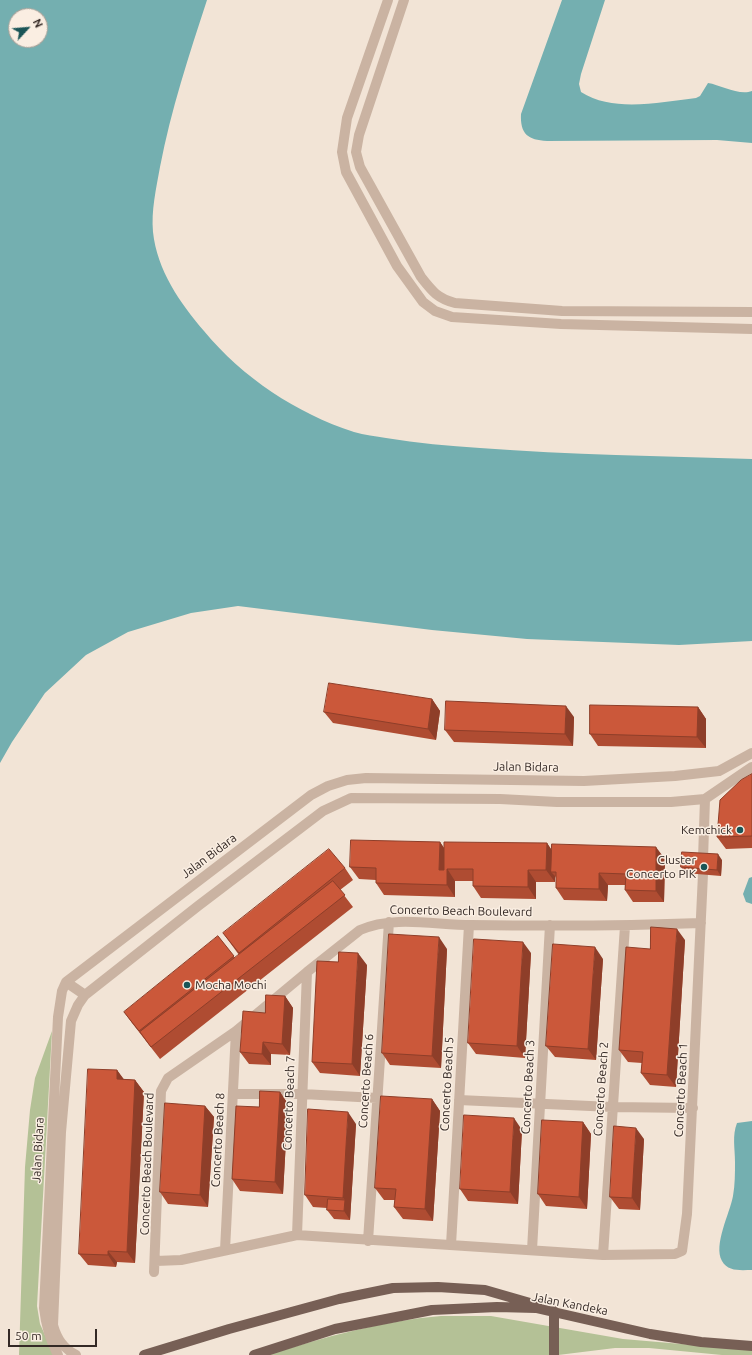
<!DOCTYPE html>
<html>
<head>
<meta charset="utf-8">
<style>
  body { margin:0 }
  #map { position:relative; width:752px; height:1355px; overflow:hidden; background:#f2e4d6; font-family:Ubuntu,sans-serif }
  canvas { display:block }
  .north { position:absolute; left:8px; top:8px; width:40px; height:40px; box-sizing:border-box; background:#faeee2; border:1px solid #ab9f96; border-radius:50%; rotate:64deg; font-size:11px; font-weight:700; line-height:16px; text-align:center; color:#342925 }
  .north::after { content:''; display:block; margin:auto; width:14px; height:18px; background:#195557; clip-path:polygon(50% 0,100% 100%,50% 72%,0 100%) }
  .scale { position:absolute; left:8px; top:1329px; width:89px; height:18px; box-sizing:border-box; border:2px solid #342925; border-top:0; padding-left:5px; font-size:12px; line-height:14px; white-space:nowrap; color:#342925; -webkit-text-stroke:3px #faeee2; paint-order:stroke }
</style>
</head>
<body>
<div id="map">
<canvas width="752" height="1355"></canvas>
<div class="north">N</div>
<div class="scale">50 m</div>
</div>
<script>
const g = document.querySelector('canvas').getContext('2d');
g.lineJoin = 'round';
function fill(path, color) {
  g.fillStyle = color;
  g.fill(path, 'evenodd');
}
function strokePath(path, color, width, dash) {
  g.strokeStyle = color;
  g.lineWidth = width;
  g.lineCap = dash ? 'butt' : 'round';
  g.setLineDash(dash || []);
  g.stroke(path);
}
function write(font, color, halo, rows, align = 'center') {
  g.font = font + ' Ubuntu,sans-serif';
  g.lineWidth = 3;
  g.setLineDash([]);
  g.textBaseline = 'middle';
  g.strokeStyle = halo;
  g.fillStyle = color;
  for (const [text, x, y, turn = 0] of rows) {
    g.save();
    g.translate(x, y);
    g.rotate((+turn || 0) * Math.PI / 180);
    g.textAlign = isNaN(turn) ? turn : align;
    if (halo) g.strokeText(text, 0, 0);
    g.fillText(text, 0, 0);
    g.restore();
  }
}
const green = new Path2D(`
  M52,1031l-15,275 3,18 14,31h-35l6,-188 5,-57 5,-32z
  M441,1316h50l132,23 129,11v5h-30l-73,-7h-34l-57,7h-290c57,-18 113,-34 173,-39z`);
const water = new Path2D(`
  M0,0h207c-18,55 -36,110 -47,167 -4,22 -9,44 -7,65 4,38 27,71 51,99 39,47 92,82 150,101 10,3 22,4 32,6 32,5 62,8 94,10 90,7 181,8 272,11v182l-73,4 -152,-6 -95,-9 -194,-24 -47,7 -63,19 -42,23 -41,38 -33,49 -12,21zM16,16h24v24h-24z
  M562,0h43l-24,74 -2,10 2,8c33,21 79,10 115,6l4,-2 8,-13c13,2 31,13 44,8v52l-35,-3 -170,1c-19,-1 -27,-7 -26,-27z
  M752,877v27l-6,-2 -3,-8 6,-16z
  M752,1121v149c-11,0 -24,2 -30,-9 -9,-16 8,-48 11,-65 2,-11 2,-23 2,-34 0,-14 -3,-26 2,-39z`);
const minor = new Path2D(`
  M388,0l-41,118 -5,34 4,20 51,94 26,36 12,9 17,6 109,7 191,5
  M404,0l-45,135 -3,17 4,15 61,110c11,14 16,21 34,26l107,8 190,1
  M703,859l2,-60
  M66,982l19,13
  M233,1094h69l75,4
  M459,1100l153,7 81,1
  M297,1235l10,-263
  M368,1241l21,-319
  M451,1245l18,-320
  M225,1250l11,-219
  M532,1250l18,-325
  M603,1255l22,-329
  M156,1261l25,-1 116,-25 306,20 72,-1 7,-3 5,-37 16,-340
  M154,1272l7,-181 7,-13 68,-47 71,-59 53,-42c34,-15 75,-5 111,-5 77,1 154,1 230,-2
  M58,1355c-8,-15 -12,-29 -14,-47l14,-291 4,-26 4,-9 245,-187 17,-9 19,-6 19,-2 218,3 91,-5 44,-5 33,-18
  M76,1355c-13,-7 -19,-16 -23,-30l8,-193 10,-111 7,-16 7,-10 113,-89 125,-95 28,-13 149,1 57,3h114l34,-3 47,-32`);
const major = new Path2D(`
  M554,1311v44
  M144,1355l85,-26 110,-30 54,-11 45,-1 47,3 52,15
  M254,1355l81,-26 97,-19 65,-3 39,1 114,26 51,8 51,4`);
const wall = new Path2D(`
  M432,699l8,12 -4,29 -103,-17 -9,-11z
  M698,707l8,12v29l-108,-2 -8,-12z
  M574,717l-1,29 -119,-4 -9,-12z
  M752,774v74l-26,1 -9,-12z
  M440,842l4,6 103,-5 5,8 113,8 -1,43h-31l-8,-12v-5h-17l-1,16 -43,-1 -8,-12v-10l-1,-2v6h-19v17l-55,-1 -8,-12v-5h-18v16l-71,-2 -8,-12v-3l-17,-1 -9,-12z
  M722,860l-1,16 -36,-3 -4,-6z
  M345,868l8,12 -13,10 13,17 -193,152 -28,-36 -8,-11 94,-76 17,22 4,-3 -16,-22z
  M685,940l-9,147 -26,-2 -9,-12 1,-10 -14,-1 -9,-12 31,-101z
  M447,949l-6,119 -51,-3 -8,-12z
  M531,953l-6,105 -49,-4 -8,-11z
  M603,959l-7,101 -41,-3 -9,-11z
  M367,965l-7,111 -40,-3 -8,-11z
  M285,996l8,12 -3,47 -19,-1v11l-22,-1 -9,-12 25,-39z
  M117,1070l6,9 12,1 9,12 -9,171 -18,-1 -1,5 -28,-2 -9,-11z
  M280,1092l8,12 -5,90 -43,-3 -8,-12 27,-72z
  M432,1099l8,12 -7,110 -30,-2 -9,-12 1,-7h-11l-9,-12z
  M205,1106l9,11 -6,90 -40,-3 -8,-12z
  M583,1122l8,12 -4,75 -41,-3 -8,-12z
  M356,1124l-6,96 -16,-1 -7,-9v-2l-14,-1 -8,-12z
  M522,1130l-4,74 -50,-3 -8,-12z
  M644,1139l-4,71 -21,-1 -9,-12z`);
const shadedWall = new Path2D(`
  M432,699l8,12 -4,29 -8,-11z
  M566,706l8,11 -1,29 -8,-12z
  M698,707l8,12v29l-9,-11z
  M440,842l8,12v16l7,11v16l-8,-12 -8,-15z
  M547,843l8,12 -4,17 4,4v6l-9,-12z
  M656,847l9,12 -1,43 -8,-11z
  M718,854l4,6 -1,16 -4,-6z
  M528,870l8,12v17l-8,-12z
  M599,873l9,12 -1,16 -8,-12z
  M677,929l8,11 -9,147 -9,-12z
  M439,937l8,12 -6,119 -9,-12z
  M523,942l8,11 -6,105 -8,-12z
  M595,947l8,12 -7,101 -8,-11z
  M358,953l9,12 -7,111 -8,-12z
  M285,996l8,12 -3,47 -8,-11z
  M263,1042l8,12v11l-9,-11z
  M117,1070l9,12 -9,-3z
  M135,1080l9,12 -9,171 -8,-11z
  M280,1092l8,12 -5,90 -8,-12z
  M432,1099l8,12 -7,110 -8,-12z
  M205,1106l9,11 -6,90 -8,-12z
  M348,1112l8,12 -6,96 -6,-9 1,-11 -2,-2z
  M514,1118l8,12 -4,74 -8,-12z
  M583,1122l8,12 -4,75 -8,-12z
  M636,1128l8,11 -4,71 -8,-12z
  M108,1251l9,11 -1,5 -8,-12z`);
const building = new Path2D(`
  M329,683l103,16 -4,30 -104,-17z
  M446,701l120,5 -1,28 -120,-4z
  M590,705l108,2 -1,30 -107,-3z
  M752,774v62l-35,1 3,-37 21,-20z
  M351,840l89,2 -1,28h5v-28l103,1 -1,27h-18v17l-55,-1v-17h-26v16l-71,-2v-15l-26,-1z
  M552,844l104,3v44l-31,-1 1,-16 -27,-1v16l-43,-1v-16h-5z
  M329,849l16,19 -106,85 -16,-20z
  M682,852l36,2 -1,16 -36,-3z
  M333,881l12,14 -194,152 -11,-15z
  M651,927l26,2 -10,146 -26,-2 2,-21 -24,-2 7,-103 24,2z
  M389,934l50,3 -7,119 -50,-3z
  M218,936l16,20 -95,75 -15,-19z
  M474,939l49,3 -6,104 -49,-3z
  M553,944l42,3 -7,102 -42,-3z
  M339,952l19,1 -6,111 -40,-2 5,-101 21,1z
  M266,995l19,1 -3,48 -19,-2 -1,12 -22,-2 3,-41 22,2z
  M88,1069l29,1v9l18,1 -8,172 -19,-1v4l-29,-1z
  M260,1091l20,1 -5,90 -43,-3 4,-73 23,1z
  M381,1096l51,3 -7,110 -31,-2 2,-18 -21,-1z
  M165,1103l40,3 -5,89 -40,-3z
  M308,1109l40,3 -5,86 -38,-3z
  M464,1115l50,3 -4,74 -50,-3z
  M542,1120l41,2 -4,75 -41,-3z
  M614,1126l22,2 -4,70 -22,-1z
  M328,1199l17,1 -1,11 -17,-1z`);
const markers = [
  [740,830,4,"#195557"],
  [704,867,4,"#195557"],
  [187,985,4,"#195557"]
];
const streetNames = [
  ["Jalan Bidara",526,767,1],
  ["Jalan Bidara",209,856,-37],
  ["Concerto Beach Boulevard",461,911,1],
  ["Concerto Beach 6",366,1081,-86],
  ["Concerto Beach 5",447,1084,-87],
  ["Concerto Beach 3",528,1087,-87],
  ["Concerto Beach 2",601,1089,-86],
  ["Concerto Beach 1",681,1090,-87],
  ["Concerto Beach 7",289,1103,-88],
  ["Concerto Beach 8",218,1140,-87],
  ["Jalan Bidara",38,1150,-87],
  ["Concerto Beach Boulevard",147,1164,-88],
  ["Jalan Kandeka",570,1304,11]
];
const poiNames = [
  ["Kemchick",732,830],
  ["Cluster",696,860],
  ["Concerto PIK",696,874],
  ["Mocha Mochi",195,985,"left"]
];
fill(green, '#b4c196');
fill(water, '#74afb0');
strokePath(minor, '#cab3a2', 10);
strokePath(major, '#775f55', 10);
fill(wall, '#af4c32');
fill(shadedWall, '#8e3e29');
fill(building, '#cb583a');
strokePath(building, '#8e3e29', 1);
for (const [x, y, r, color] of markers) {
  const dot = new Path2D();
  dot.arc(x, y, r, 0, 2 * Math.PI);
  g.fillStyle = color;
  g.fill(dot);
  strokePath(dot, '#faeee2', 1.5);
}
write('12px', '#342925', '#faeee2', streetNames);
write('12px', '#342925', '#faeee2', poiNames, 'right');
</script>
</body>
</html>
